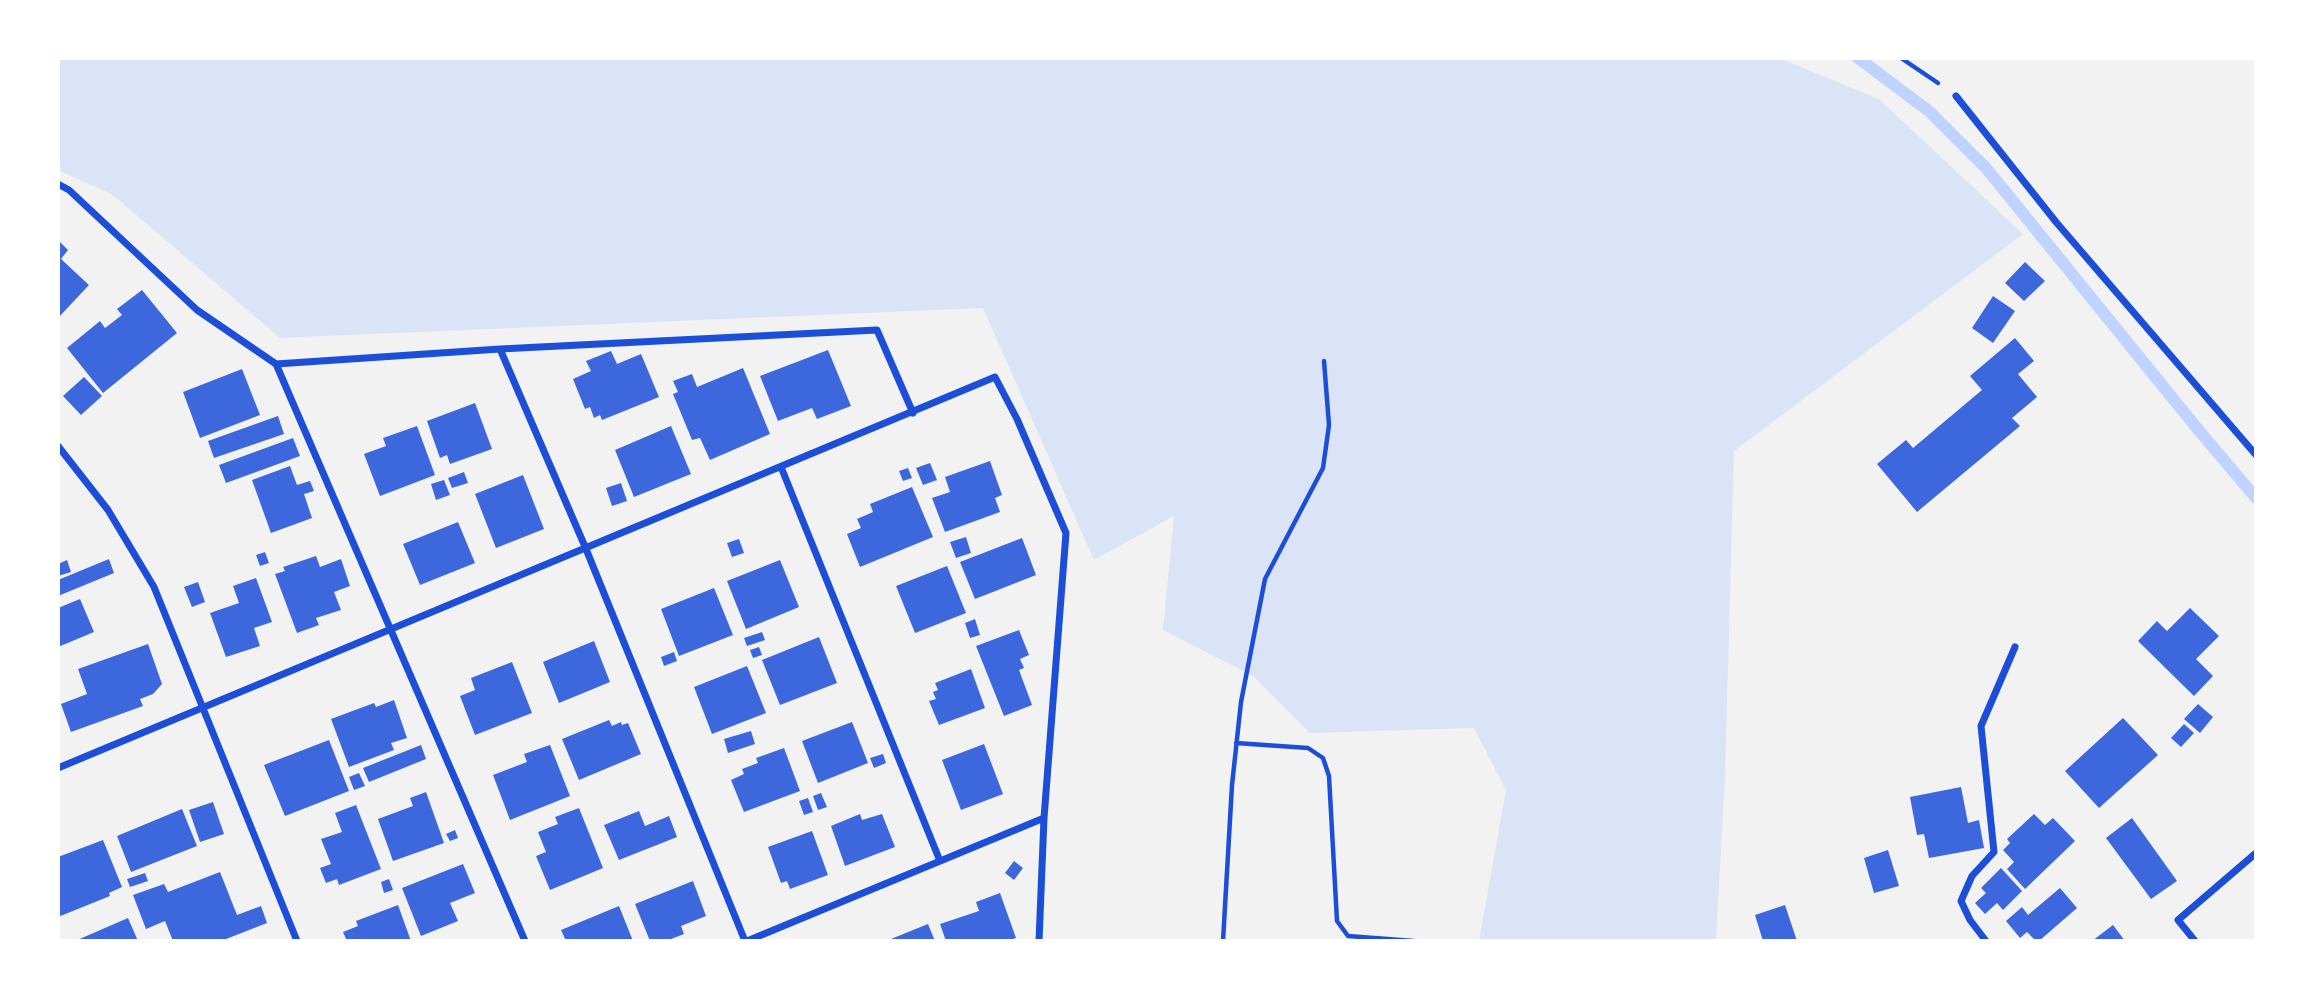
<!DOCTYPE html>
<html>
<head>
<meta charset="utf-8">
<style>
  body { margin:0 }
  #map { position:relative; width:2314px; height:999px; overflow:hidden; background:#f2f2f2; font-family:"Fira Sans Condensed",sans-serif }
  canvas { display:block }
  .frame { position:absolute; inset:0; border:60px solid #fff; pointer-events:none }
</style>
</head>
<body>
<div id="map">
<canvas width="2314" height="999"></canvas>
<div class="frame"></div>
</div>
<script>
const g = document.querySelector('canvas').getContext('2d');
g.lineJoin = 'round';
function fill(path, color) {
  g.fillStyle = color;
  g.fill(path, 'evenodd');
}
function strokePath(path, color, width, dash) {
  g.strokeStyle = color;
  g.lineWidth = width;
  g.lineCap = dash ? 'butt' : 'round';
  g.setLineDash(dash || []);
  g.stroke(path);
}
const green = new Path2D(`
  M58,58h1721l100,41 144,135 -289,217 -9,327 -9,163h-237l27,-151 -32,-62 -164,5 -57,-57 -90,-46 11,-114 -80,44 -111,-252 -703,30 -167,-143 -55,-25z`);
const stream = new Path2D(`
  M1858,58l72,54 56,56 210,259 60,71`);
const building = new Path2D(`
  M58,240l10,10 -7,9 28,26 -31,33z
  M2025,262l20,19 -21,20 -19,-18z
  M142,290l35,43 -74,60 -36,-45 33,-27 5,7 17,-13 -5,-6z
  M1993,296l22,15 -22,32 -21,-15z
  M2015,338l19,23 -16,13 19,23 -25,21 8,8 -103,86 -40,-48 29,-24 7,8 69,-58 -12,-14z
  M828,350l23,56 -34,13 -5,-11 -34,13 -18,-45z
  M611,351l6,13 24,-10 18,43 -57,23 -2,-5 -6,3 -4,-11 -5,2 -12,-30 18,-8 -5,-10z
  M743,368l27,66 -60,26 -10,-22 -8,2 -19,-46 5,-2 -5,-11 19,-7 5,13z
  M242,369l18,46 -60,23 -17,-46z
  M84,377l18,19 -21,19 -18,-19z
  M475,403l17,46 -42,15 -3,-9 -7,3 -13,-37z
  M278,416l6,18 -70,24 -6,-17z
  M417,426l18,49 -55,21 -16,-42 22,-8 -3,-8z
  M671,426l20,48 -57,23 -19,-47z
  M293,438l7,18 -74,27 -7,-18z
  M990,461l12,34 -7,3 5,14 -55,20 -13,-34 18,-6 -5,-15z
  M930,463l7,17 -14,5 -7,-17z
  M290,466l7,19 13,-4 4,10 -10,3 8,24 -41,15 -19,-53z
  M908,468l4,10 -9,3 -4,-10z
  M464,472l4,11 -16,5 -4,-10z
  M523,475l21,54 -48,19 -21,-54z
  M444,480l6,15 -14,5 -5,-16z
  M621,483l6,18 -15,5 -6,-18z
  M912,487l21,50 -73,30 -13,-33 14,-6 -4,-9 16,-7 -3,-8z
  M458,522l17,41 -55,22 -17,-41z
  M966,537l5,16 -15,5 -6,-16z
  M1022,538l14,37 -61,24 -15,-37z
  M739,539l5,14 -12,4 -5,-14z
  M265,552l4,11 -9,3 -4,-11z
  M316,556l4,11 21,-8 9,27 -16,6 7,18 -25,8 3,7 -22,8 -22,-59 10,-3 -2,-4z
  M109,559l5,14 -56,23v-16z
  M67,560l4,12 -13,4v-12z
  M780,560l19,47 -53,22 -19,-48z
  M947,566l19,47 -51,20 -19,-47z
  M256,578l16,44 -18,6 6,18 -34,11 -16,-44 29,-10 -6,-17z
  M198,582l7,20 -13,5 -8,-20z
  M714,588l19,47 -54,21 -18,-47z
  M80,599l14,33 -36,15v-39z
  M2190,608l29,28 -23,23 17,17 -19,20 -56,-55 19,-20 10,10z
  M975,619l5,16 -10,3 -5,-15z
  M1019,630l10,25 -9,4 4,9 -5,2 13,35 -28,11 -28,-70z
  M762,632l3,8 -18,6 -3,-8z
  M819,637l18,46 -57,22 -18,-45z
  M594,641l16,41 -51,21 -16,-41z
  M148,644l14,40 -9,10 -13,5 3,7 -72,26 -10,-28 26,-10 -9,-25z
  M759,647l3,8 -9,3 -3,-8z
  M674,652l3,9 -13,5 -3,-9z
  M512,662l20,51 -57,22 -15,-39 15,-6 -4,-12z
  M747,666l19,47 -54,21 -18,-47z
  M971,669l14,39 -46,17 -10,-24 7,-2 -3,-7 5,-2 -3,-7z
  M394,700l13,38 -16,5 3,7 -45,17 -18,-48 43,-16 2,4z
  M2198,704l15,13 -13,16 -16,-14z
  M2123,718l35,37 -59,53 -34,-37z
  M609,720l3,6 9,-4 1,3 6,-2 13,31 -62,26 -17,-41z
  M852,722l16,41 -50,20 -16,-42z
  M2184,724l10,9 -13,14 -10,-9z
  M751,731l4,13 -27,9 -4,-14z
  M329,740l20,51 -64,25 -21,-51z
  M984,744l19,50 -42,16 -19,-50z
  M421,745l5,14 -57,23 -6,-14z
  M550,745l20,51 -60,24 -17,-45 34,-13 -3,-8z
  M784,748l16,43 -56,21 -13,-32 13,-6 -2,-5 16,-6 -2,-5z
  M883,754l3,9 -12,5 -4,-10z
  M359,773l6,13 -11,4 -5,-13z
  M1961,787l7,36 11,-3 5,28 -55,10 -5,-24 -7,1 -7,-38z
  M426,792l18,51 -51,18 -15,-42 35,-13 -3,-8z
  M821,793l6,14 -9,3 -5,-14z
  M808,798l5,14 -9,3 -5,-14z
  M213,802l11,32 -24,8 -11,-32z
  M356,805l25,64 -42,16 -2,-6 -11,4 -6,-15 11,-4 -10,-25 21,-7 -7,-19z
  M579,808l24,60 -53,22 -14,-34 10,-4 -8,-20 20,-8 -3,-7z
  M182,809l15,37 -66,26 -14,-36z
  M639,811l6,15 24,-10 8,21 -58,23 -15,-35z
  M860,814l2,6 20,-6 13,33 -50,19 -14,-40z
  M2034,814l11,11 8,-7 22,23 -50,48 -18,-20 7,-7 -11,-12 7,-7 -3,-4z
  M2132,818l45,63 -26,18 -45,-61z
  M455,830l3,8 -8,3 -4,-7z
  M812,831l16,44 -38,14 -3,-8 -6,2 -13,-36z
  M103,840l19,47 -13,6 1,3 -52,21v-60z
  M1888,850l11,36 -25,7 -10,-35z
  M1014,861l9,7 -9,12 -9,-7z
  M463,864l12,29 -25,10 8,18 -37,15 -19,-48z
  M2001,868l21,23 -19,19 -6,-7 -12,11 -10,-11 11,-10 -5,-5z
  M220,872l17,43 24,-9 6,17 -46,18h-48l-8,-20 -19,8 -13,-34 31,-11 4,8z
  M145,873l3,8 -18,6 -3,-8z
  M389,879l4,11 -9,3 -3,-11z
  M693,881l13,35 -25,10 3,8 -18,7h-16l-15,-37z
  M2060,888l17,20 -38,33h-3l-9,-9 -7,6 -14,-17 16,-14 6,8z
  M1000,893l16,45 -10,3h-60l-6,-17 39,-13 -3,-9z
  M398,905l13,36h-64l-4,-9 15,-6 -2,-5z
  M1785,905l12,36h-34l-8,-26z
  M619,906l14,35h-67l-5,-11z
  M128,918l10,23h-63z
  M928,924l7,17h-49z
  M2113,925l12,16h-33z`);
const path = new Path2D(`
  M1901,58l37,25
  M1236,743l72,5 15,10 6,18 8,145 11,15 66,5
  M1223,941l9,-156 9,-83 24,-123 58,-111 6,-43 -5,-64`);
const minor = new Path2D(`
  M1956,96l100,126 200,233
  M58,184l11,6 128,120 79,54
  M500,349l377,-19 36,83
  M58,446l50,64 46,77 143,354
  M781,467l159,394
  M58,768l937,-391 22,42 49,114 -22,285 -5,123
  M525,941l-249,-577 224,-15 86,200 159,392
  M747,941l297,-123
  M1986,941l-16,-21 -9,-19 11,-25 22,-24 -13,-126 34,-79
  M2195,941l-17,-21 78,-67`);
fill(green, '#dbe4f7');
strokePath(stream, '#bfd3fe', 12);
fill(building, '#3d67dc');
strokePath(path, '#1d4ed8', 4.5);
strokePath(minor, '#1d4ed8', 7);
</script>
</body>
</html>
